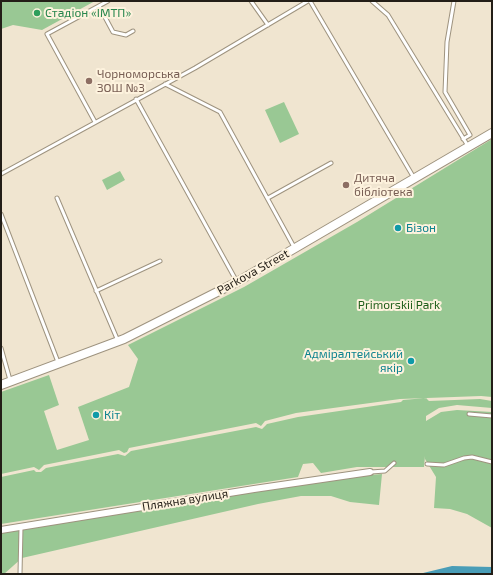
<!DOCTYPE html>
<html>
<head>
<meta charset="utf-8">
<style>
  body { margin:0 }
  #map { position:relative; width:493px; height:575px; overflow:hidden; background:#f0e5d0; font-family:"Exo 2",sans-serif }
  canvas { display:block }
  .frame { position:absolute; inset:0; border:2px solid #231e17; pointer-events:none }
</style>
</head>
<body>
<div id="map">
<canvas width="493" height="575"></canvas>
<div class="frame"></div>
</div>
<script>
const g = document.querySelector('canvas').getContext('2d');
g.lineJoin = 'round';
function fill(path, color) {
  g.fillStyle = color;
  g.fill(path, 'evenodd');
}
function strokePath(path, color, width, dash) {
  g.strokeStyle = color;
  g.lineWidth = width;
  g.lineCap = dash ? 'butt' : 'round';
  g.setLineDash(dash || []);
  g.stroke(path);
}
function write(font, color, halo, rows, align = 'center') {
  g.font = font + ' "Exo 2",sans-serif';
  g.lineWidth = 4;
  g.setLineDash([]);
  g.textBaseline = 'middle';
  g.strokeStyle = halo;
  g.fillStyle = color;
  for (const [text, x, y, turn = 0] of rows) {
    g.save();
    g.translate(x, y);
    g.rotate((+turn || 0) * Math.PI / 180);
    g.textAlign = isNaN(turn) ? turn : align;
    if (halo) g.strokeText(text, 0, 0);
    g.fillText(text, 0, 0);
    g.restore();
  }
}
const green = new Path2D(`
  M1,1h94l-53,29 -29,-5 -12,4z
  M284,102l15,32 -19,9 -15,-33z
  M492,139v258l-11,-1 -81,3 -104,14 -31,8 -4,5 -5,-3 -127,25 -2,4 -3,1 -5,-3 -75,15 -5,5 -5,-3 -33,7v-82l48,-17 10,30 -15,6 13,39 32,-10 -11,-33 51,-20 9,-28 -10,-14 116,-58 113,-65z
  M120,171l5,9 -18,10 -5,-10z
  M426,398l3,3 51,-2 12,2v7l-35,-3 -18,3 -13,8v5l15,-9 16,-2 35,2v116l-25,-14 -17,-5 -16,-1 2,-31 -11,-18v-3l-1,11h-67l-36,6 -8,-10 -10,1 -5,13 -297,47v-47l33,-7 2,2h5l5,-4 72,-14 7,2 6,-5 125,-24 6,2 5,-5 31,-7 103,-15 2,-2z
  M382,474l-3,31 -29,-3 -19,-6h-30l-43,8 -236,54 -18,16h-3v-42l255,-41 114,-16z`);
const water = new Path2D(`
  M452,566l40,1v7h-73z`);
const lane = new Path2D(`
  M251,1l17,24
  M310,1l104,177
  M372,1l16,14 80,131
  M454,1l-7,41 -2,50 25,43 -7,4
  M99,6l14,26 13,3 7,-4
  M165,84l55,28 74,135
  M136,99l101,183
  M95,122l-48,-88 61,-33
  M1,174l194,-106 113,-67
  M57,198l61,143
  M268,198l63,-35
  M1,214l57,148
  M96,291l64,-30
  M1,348l9,32
  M469,414l23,2
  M427,464l17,1 20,-7 8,-1 20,5
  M371,472l14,-1 9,-8
  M20,574l1,-47`);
const street = new Path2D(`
  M1,530l253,-41 116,-17`);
const secondary = new Path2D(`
  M1,385l123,-46 113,-57 255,-149`);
const markers = [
  [37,13,4,"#2e9e5b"],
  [89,81,4,"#8d6e63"],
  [346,185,4,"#8d6e63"],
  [398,228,4,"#0f9aa8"],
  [411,361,4,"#0f9aa8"],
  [96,415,4,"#0f9aa8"]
];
const leisureNames = [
  ["Стадіон «ІМТП»",45,13]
];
const educationNames = [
  ["Чорноморська",97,74],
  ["ЗОШ №3",97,88],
  ["Дитяча",354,178],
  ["бібліотека",354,192]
];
const cultureNames = [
  ["Бізон",406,228],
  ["Адміралтейський",403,354,"right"],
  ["якір",403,368,"right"],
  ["Кіт",104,415]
];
const streetNames = [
  ["Parkova Street",253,272,-29],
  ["Пляжна вулиця",185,500,-9]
];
const parkNames = [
  ["Primorskii Park",399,305]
];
fill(green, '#99c894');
fill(water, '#499db7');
strokePath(lane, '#9e937f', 5);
strokePath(street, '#9e937f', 8);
strokePath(secondary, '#9e937f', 10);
strokePath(lane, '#fff', 3);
strokePath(street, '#fff', 6);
strokePath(secondary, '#fff', 8);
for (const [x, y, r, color] of markers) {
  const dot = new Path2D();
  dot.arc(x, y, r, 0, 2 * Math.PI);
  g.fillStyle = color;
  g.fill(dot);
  strokePath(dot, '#fdf2dd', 1.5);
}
write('12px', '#27864d', '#fdf2dd', leisureNames, 'left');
write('12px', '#785e54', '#fdf2dd', educationNames, 'left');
write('12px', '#0d838f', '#fdf2dd', cultureNames, 'left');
write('12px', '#231e17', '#fdf2dd', streetNames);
write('12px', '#1f5e19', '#fdf2dd', parkNames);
</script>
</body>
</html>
